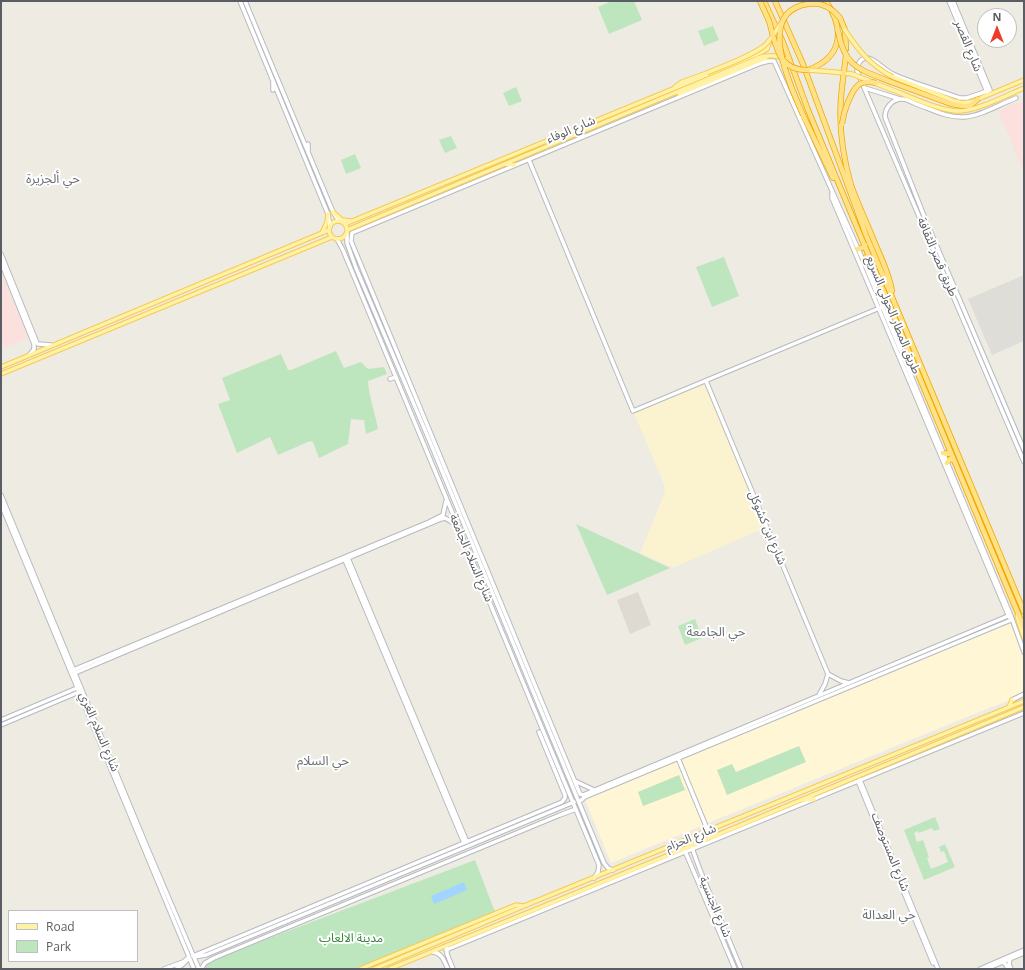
<!DOCTYPE html>
<html>
<head>
<meta charset="utf-8">
<style>
  body { margin:0 }
  #map { position:relative; width:1025px; height:970px; overflow:hidden; background:#eeebe2; font-family:"Open Sans",sans-serif }
  canvas { display:block }
  .frame { position:absolute; inset:0; border:2px solid #5a5e64; pointer-events:none }
  .legend { position:absolute; left:8px; top:910px; width:130px; height:52px; box-sizing:border-box; background:#fff; border:1px solid #bdbfc1; margin:0; padding:5px 7px; list-style:none; font-size:12px; color:#5a5e64 }
  .legend li { display:flex; align-items:center; gap:8px; height:20px }
  .legend b { width:20px; border:1px solid #bdbfc1 }
  .north { position:absolute; left:977px; top:8px; width:40px; height:40px; box-sizing:border-box; background:#fff; border:1px solid #bdbfc1; border-radius:50%; rotate:0deg; font-size:11px; font-weight:700; line-height:16px; text-align:center; color:#5a5e64 }
  .north::after { content:''; display:block; margin:auto; width:14px; height:18px; background:#ee3a28; clip-path:polygon(50% 0,100% 100%,50% 72%,0 100%) }
</style>
</head>
<body>
<div id="map">
<canvas width="1025" height="970"></canvas>
<div class="frame"></div>
<ul class="legend">
<li><b style="height:5px;background:#fff2a6"></b>Road</li>
<li><b style="height:11px;background:#bde6be"></b>Park</li>
</ul>
<div class="north">N</div>
</div>
<script>
const g = document.querySelector('canvas').getContext('2d');
g.lineJoin = 'round';
function fill(path, color) {
  g.fillStyle = color;
  g.fill(path, 'evenodd');
}
function strokePath(path, color, width, dash) {
  g.strokeStyle = color;
  g.lineWidth = width;
  g.lineCap = dash ? 'butt' : 'round';
  g.setLineDash(dash || []);
  g.stroke(path);
}
function write(font, color, halo, rows, align = 'center') {
  g.font = font + ' "Open Sans","Noto Sans Arabic",sans-serif';
  g.lineWidth = 4;
  g.setLineDash([]);
  g.textBaseline = 'middle';
  g.strokeStyle = halo;
  g.fillStyle = color;
  for (const [text, x, y, turn = 0] of rows) {
    g.save();
    g.translate(x, y);
    g.rotate((+turn || 0) * Math.PI / 180);
    g.textAlign = isNaN(turn) ? turn : align;
    if (halo) g.strokeText(text, 0, 0);
    g.fillText(text, 0, 0);
    g.restore();
  }
}
const commercial = new Path2D(`
  M1010,621l14,38v36l-10,6 -3,1 -3,-1 -24,9 -373,153 -25,-61 1,-4z`);
const industrial = new Path2D(`
  M1024,275v66l-32,14 -24,-56z`);
const education = new Path2D(`
  M638,592l13,33 -21,9 -13,-34z`);
const medical = new Path2D(`
  M1024,100v72l-26,-61z
  M1,272l27,66 -27,11z`);
const green = new Path2D(`
  M612,1h22l8,19 -33,14 -11,-27z
  M713,26l6,14 -15,6 -6,-15z
  M516,87l6,14 -13,5 -6,-13z
  M451,136l6,12 -12,5 -6,-13z
  M355,154l6,14 -15,6 -5,-14z
  M724,257l15,39 -27,11 -16,-40z
  M336,351l8,17 17,-6 7,7 16,-2 3,7 -19,7c1,16 7,32 10,48l-12,5 -2,-14 -13,-1 -3,25 -29,14 -6,-16 -3,-1 -32,14 -8,-18 -33,16 -19,-49 12,-4 -8,-22 59,-24 7,16h3z
  M576,524l94,44 -63,27z
  M695,619l7,19 -17,7 -7,-19z
  M799,746l7,16 -79,33 -10,-25 15,-6 4,8z
  M679,775l6,15 -42,16 -5,-14z
  M935,817l5,12 -6,2 -2,-3 -13,5 -1,-2 -4,2 3,9 6,-2 6,17 -2,1 4,11 17,-7 -4,-11 -3,1 -2,-5 6,-3 10,23 -31,13 -20,-50z
  M475,860l20,52 -138,57h-154l-2,-5z`);
const sand = new Path2D(`
  M706,381l58,147 -87,38 -5,1 -32,-14 25,-61 -1,-8 -31,-73z`);
const water = new Path2D(`
  M464,882l3,8 -33,14 -3,-8z`);
const secondary = new Path2D(`
  M240,1l88,213 2,13
  M245,1l88,211 6,9
  M949,1l38,91
  M953,1l37,89 -23,8h-7c-22,-8 -45,-14 -67,-24 -8,-3 -18,-16 -26,-16 -7,0 -10,7 -10,13l167,391
  M865,88l35,11
  M273,90v-8
  M1016,98c-16,6 -35,18 -52,19 -17,1 -33,-8 -48,-13 -4,-2 -9,-5 -14,-5 -10,0 -17,9 -17,18l41,104 98,229
  M308,152v-8
  M529,160l104,251 249,-104
  M832,193v5l177,419
  M347,233v10l9,25 74,174 174,421 4,5 5,2
  M337,239l6,11 256,615 -1,7 -4,6
  M1,254l36,89 1,1 13,1
  M1,262l33,82v5l-4,5
  M390,379l6,-2
  M706,381l122,293
  M1,495l146,352 52,122
  M1,504l193,465
  M348,558l119,284
  M345,560l119,283
  M1008,616l-425,179 -3,-1 -229,-553 1,-8 409,-170 8,-2h5l89,199 148,356 13,36
  M73,670l356,-148 14,-7 3,-14
  M75,673l366,-154 4,-1 12,7
  M828,674l13,7 8,2
  M819,695l6,-11 3,-10
  M1012,700l12,-6
  M1,720l76,-32
  M1,725l78,-33
  M678,758l30,73
  M860,780l78,189
  M575,781l19,9
  M858,781l75,182
  M579,802l6,-5 426,-177
  M692,848l8,22 41,99
  M685,851l50,118
  M447,948v6l6,15
  M446,950l578,-237
  M433,952c9,1 11,9 15,17
  M193,956l369,-154 3,-4v-3l-26,-63
  M194,957l12,-2 12,-5 356,-148
  M1010,959l-1,5 2,5
  M1003,962l3,3 2,4
  M164,969l19,-7 6,-5
  M176,969l6,-4 5,-5
  M201,969l4,-6 9,-5 346,-143 16,-6
  M980,969l44,-19
  M986,969l38,-16`);
const primary = new Path2D(`
  M893,77l61,24 8,2 9,-1 53,-22
  M675,87l7,-5 25,-9
  M890,89c19,7 51,23 70,22 19,-1 47,-16 64,-23
  M679,94l87,-36
  M505,164l9,1
  M333,212l9,8 9,1
  M329 230a9 9 0 1 1 18 0a9 9 0 1 1-18 0Z
  M345,224l415,-171 7,-4 3,-8
  M347,230l411,-172c11,-4 21,-3 32,3
  M322,233l5,-11 1,-8
  M1,367l328,-137
  M1,374l331,-137
  M1017,616l7,21
  M1009,707l3,-7
  M801,800l13,-1
  M360,969l156,-64 7,1
  M374,969l150,-63 500,-205
  M389,969l292,-119 343,-143`);
const highway = new Path2D(`
  M764,1l19,41 25,68 216,518
  M775,1l28,63 63,171 158,377
  M840,18l5,12 1,19
  M808,70c35,-13 37,-40 18,-69
  M891,82l60,22 12,2h7l8,-7
  M842,87c-4,32 0,67 9,98 6,17 14,34 21,51 7,18 17,36 20,55
  M803,115l30,63
  M858,249l4,-1 3,-3
  M863,260l3,-3 4,1
  M943,453l5,1 2,-3
  M947,463l3,-4 4,1`);
const primaryBridge = new Path2D(`
  M845,30c13,20 26,36 48,47
  M808,70l26,2 18,2 38,15
  M707,73c18,-8 41,-15 57,-27 7,-6 12,-15 17,-23`);
const highwayBridge = new Path2D(`
  M760,1c3,7 6,13 9,20 7,23 8,50 39,49
  M838,31c7,37 21,38 53,51
  M842,87l4,-32
  M803,115c-12,-29 -49,-103 5,-111 13,-2 24,4 32,14
  M842,124c1,-8 3,-15 6,-22 6,-14 10,-23 28,-19`);
const streetNames = [
  ["شارع القصر",968,46,68],
  ["شارع الوفاء",571,130,-23],
  ["طريق قصر الثقافة",937,257,67],
  ["طريق المطار الحولي السريع",893,315,68],
  ["شارع ابن كشوكل",767,528,67],
  ["شارع السلام الجامعة",471,558,67],
  ["شارع السلام الغري",99,732,67],
  ["شارع الحزام",691,838,-22],
  ["شارع المستوصف",890,852,68],
  ["شارع الجنسية",715,907,67]
];
const parkNames = [
  ["مدينة الالعاب",351,939]
];
const neighbourhoodNames = [
  ["حي ألجزيرة",53,179],
  ["حي الجامعة",716,632],
  ["حي السلام",323,761],
  ["حي العدالة",889,915]
];
fill(commercial, '#fff6d6');
fill(industrial, '#deddd7');
fill(education, '#dedad1');
fill(medical, '#fce0dd');
fill(green, '#bde6be');
fill(sand, '#fbf2d0');
fill(water, '#a1d5ff');
strokePath(secondary, '#b6b9bf', 5.5);
strokePath(primary, '#f5ca54', 5.5);
strokePath(highway, '#f0a800', 6);
strokePath(secondary, '#fff', 3.5);
strokePath(primary, '#fff2a6', 3.5);
strokePath(highway, '#ffe288', 4.5);
strokePath(primaryBridge, '#f5ca54', 5.5, []);
strokePath(highwayBridge, '#f0a800', 6, []);
strokePath(primaryBridge, '#fff2a6', 3.5);
strokePath(highwayBridge, '#ffe288', 4.5);
write('12px', '#5a5e64', '#fff', streetNames);
write('12px', '#318436', '#fff', parkNames);
write('13px', '#6b7076', '#fff', neighbourhoodNames);
</script>
</body>
</html>
